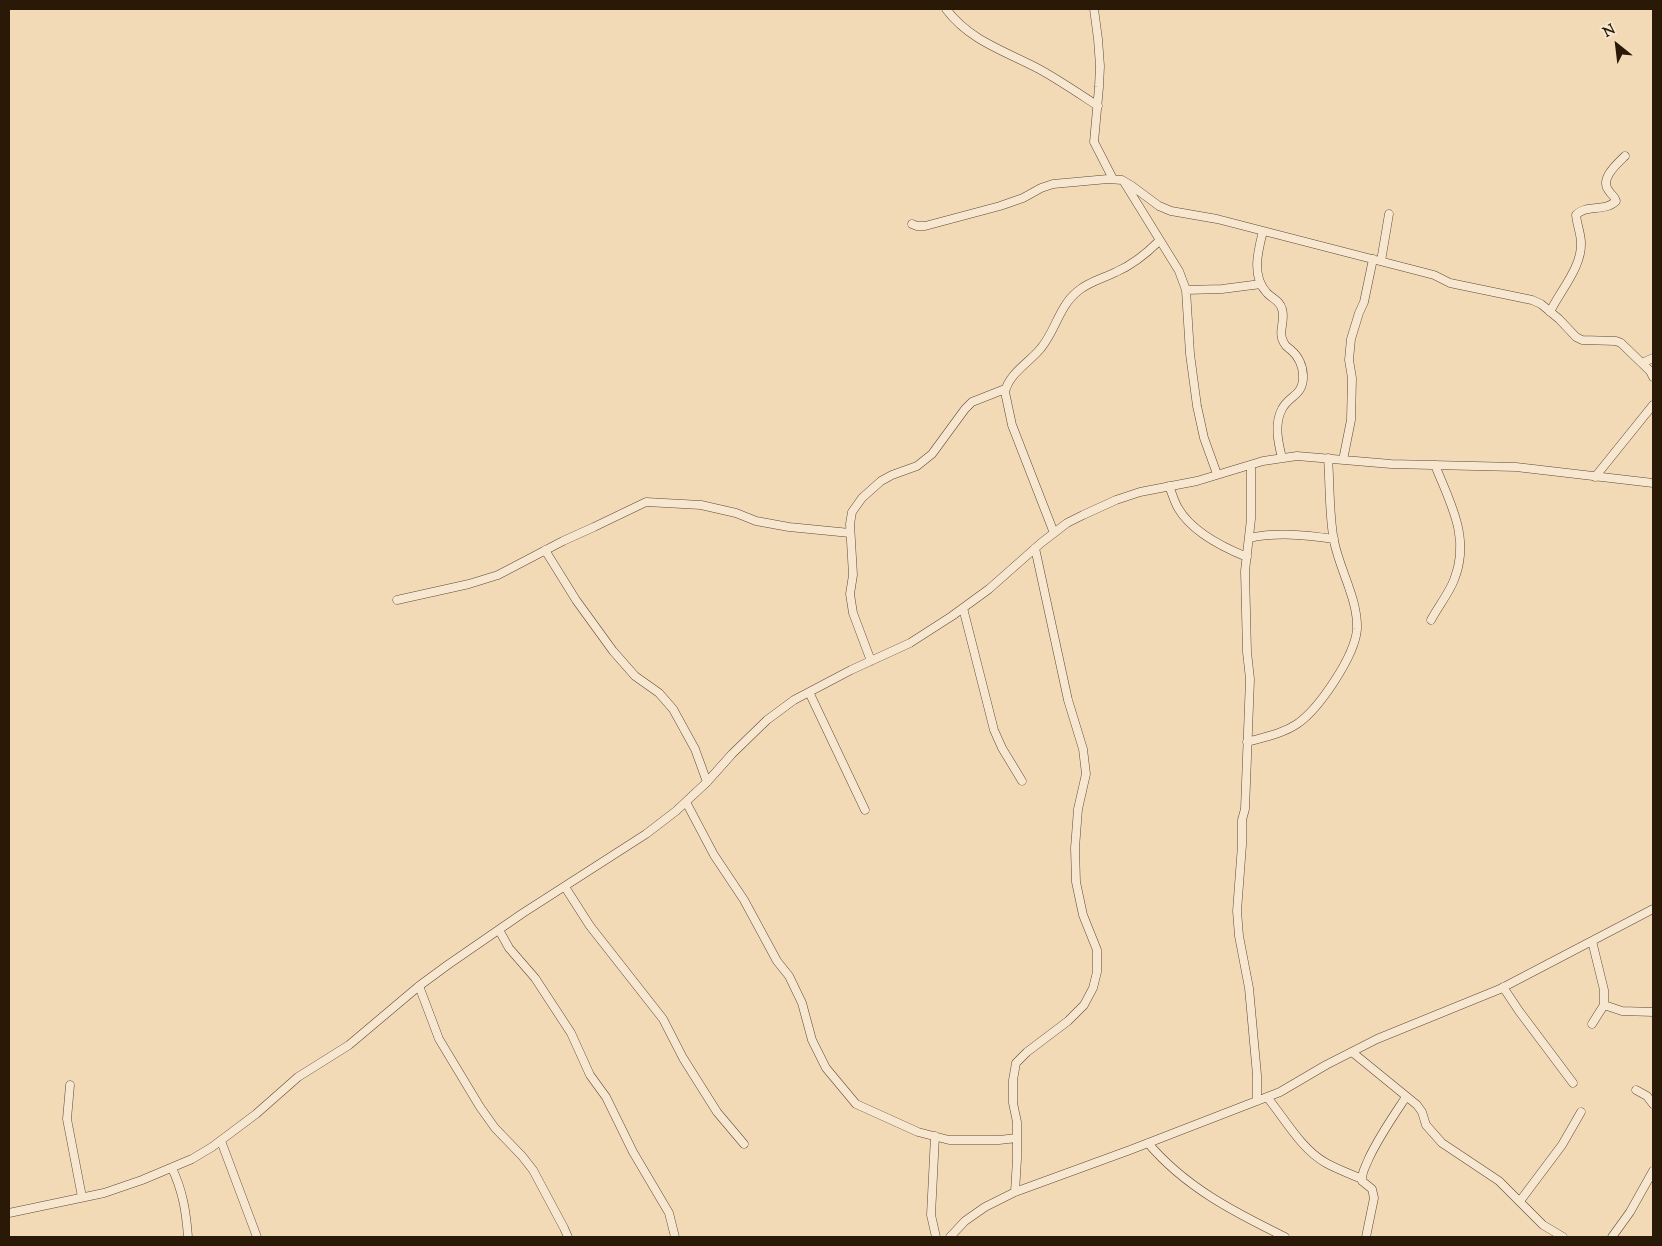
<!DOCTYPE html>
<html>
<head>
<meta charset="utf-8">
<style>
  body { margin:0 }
  #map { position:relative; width:1662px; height:1246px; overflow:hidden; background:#f3dab7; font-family:"Sorts Mill Goudy",serif }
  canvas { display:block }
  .frame { position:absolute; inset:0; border:10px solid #2b1907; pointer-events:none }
  .north { position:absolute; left:1592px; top:20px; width:50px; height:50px; -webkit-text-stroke:4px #f7e7d0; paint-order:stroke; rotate:331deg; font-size:14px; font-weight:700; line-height:20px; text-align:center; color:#2b1907 }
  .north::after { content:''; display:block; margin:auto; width:18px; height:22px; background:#2b1907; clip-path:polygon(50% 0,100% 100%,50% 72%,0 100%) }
</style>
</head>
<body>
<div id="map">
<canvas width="1662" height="1246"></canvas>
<div class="frame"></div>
<div class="north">N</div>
</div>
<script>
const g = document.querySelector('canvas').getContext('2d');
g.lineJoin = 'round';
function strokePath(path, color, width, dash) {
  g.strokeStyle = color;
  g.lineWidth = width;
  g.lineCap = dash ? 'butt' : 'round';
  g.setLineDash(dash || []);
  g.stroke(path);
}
const minor = new Path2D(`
  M946,9c24,32 59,42 93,60 20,11 39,24 59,37
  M1094,9l4,30 2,27 -1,21 -5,55 19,37
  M1124,182l55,89 7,19 4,64 7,52 7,32 13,36
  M912,224l5,2h8l75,-20 23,-8 18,-10 12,-4 55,-5 14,1 10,6 27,20 12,5 46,8 217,56 16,8 82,17 9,4 18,15 17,18 6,3 34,1 5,2 29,28 3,6
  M1263,231c-5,20 -12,45 4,62 6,6 13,8 15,16 4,12 -5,23 2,34 2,4 5,5 8,8 6,5 11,15 11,24 1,21 -14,20 -21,34 -8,15 -4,33 0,49
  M1381,261l8,-47
  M1186,290l36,-1 39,-5
  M1550,312c10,-21 32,-45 31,-69 0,-9 -4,-18 -5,-28 10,-11 30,-3 40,-14 -1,-5 -4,-5 -7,-10 -10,-12 8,-27 16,-35
  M1642,363l11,-5
  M1343,460l8,-40 1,-42 -3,-18 2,-21 8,-26 5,-11 9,-43
  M1251,465v54l-6,52 2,81 3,27 -5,130 -3,11v25l-5,66 2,25 10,52 8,87v26
  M1595,477l58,-72
  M1169,486c3,7 5,15 9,22 14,24 44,39 69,49
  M1054,533l-42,-108 -7,-33c4,-19 25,-30 36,-44 15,-18 18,-42 37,-57 10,-9 26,-13 38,-19 16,-7 31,-19 43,-31
  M1249,538c29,-6 56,-3 85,1
  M545,550l31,50 37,51 22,25 24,17 14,16 22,40 12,33
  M397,600l72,-16 29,-9 65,-34 31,-14 52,-25 55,3 35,8 20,8 33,6 61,6
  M963,608l31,122 8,18 20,33
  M1431,620c7,-13 18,-27 23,-40 17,-42 -4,-77 -19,-115
  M871,661l-18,-48 -3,-19 3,-19 -3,-51 2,-12 10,-14 19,-17 11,-6 25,-9 15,-12 33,-45 7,-7 33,-13
  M809,692l56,118
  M1247,742c17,-5 35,-8 50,-18 22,-15 58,-68 60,-95 1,-30 -17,-58 -23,-88 -5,-25 -4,-57 -6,-83
  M686,802l28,53 30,45 33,61 12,15 13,27 10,37 14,28 30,36 62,28 31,8h50l18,-2
  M565,887l25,39 73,93 20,39 34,54 27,32
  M499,930l10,18 26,30 36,55 19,42 16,22 27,55 36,61 6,24
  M1592,941l12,49v15l-12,19
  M419,986l20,53 41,68 15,21 27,28 11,14 31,58 4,9
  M1503,987l16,24 54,72
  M1604,1005l18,6 31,1
  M1352,1052l65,53 5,7 4,13 16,18 57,38 44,44 20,12
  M70,1085l-3,34 15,78
  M1636,1090l11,6 6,8
  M1267,1097c18,22 34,52 59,66 11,6 24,11 36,16
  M935,1136l-4,79 5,22
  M221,1141l36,96
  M1148,1143c37,44 86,69 137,94
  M172,1168c11,24 14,43 16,69
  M1015,1192l2,-33v-37l-4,-19v-23l3,-17 11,-11 41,-31 16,-16 9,-17 4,-16v-22l-14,-35 -7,-33 -1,-34 3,-39 8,-35 -3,-25 -15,-49 -33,-152
  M1520,1201l42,-56 19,-33
  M9,1213l95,-20 38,-13 50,-21 20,-12 44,-33 42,-37 51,-32 70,-59 30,-22 74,-51 123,-79 30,-23 31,-29 25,-28 35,-34 27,-20 57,-30 59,-27 42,-27 37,-27 52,-46 26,-20 16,-8 33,-15 24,-8 57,-11 66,-20 34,-5 94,8 125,3 137,16
  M950,1237l15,-16 20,-14 30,-15 115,-42 150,-58 46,-27 51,-26 123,-50 153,-80
  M1366,1237l8,-39 -2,-9 -10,-8c-1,-8 4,-15 7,-23 11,-23 23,-40 37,-61
  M1612,1237l18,-25 23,-41`);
strokePath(minor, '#5d4933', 9);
strokePath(minor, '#f7e7d0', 8);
</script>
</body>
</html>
